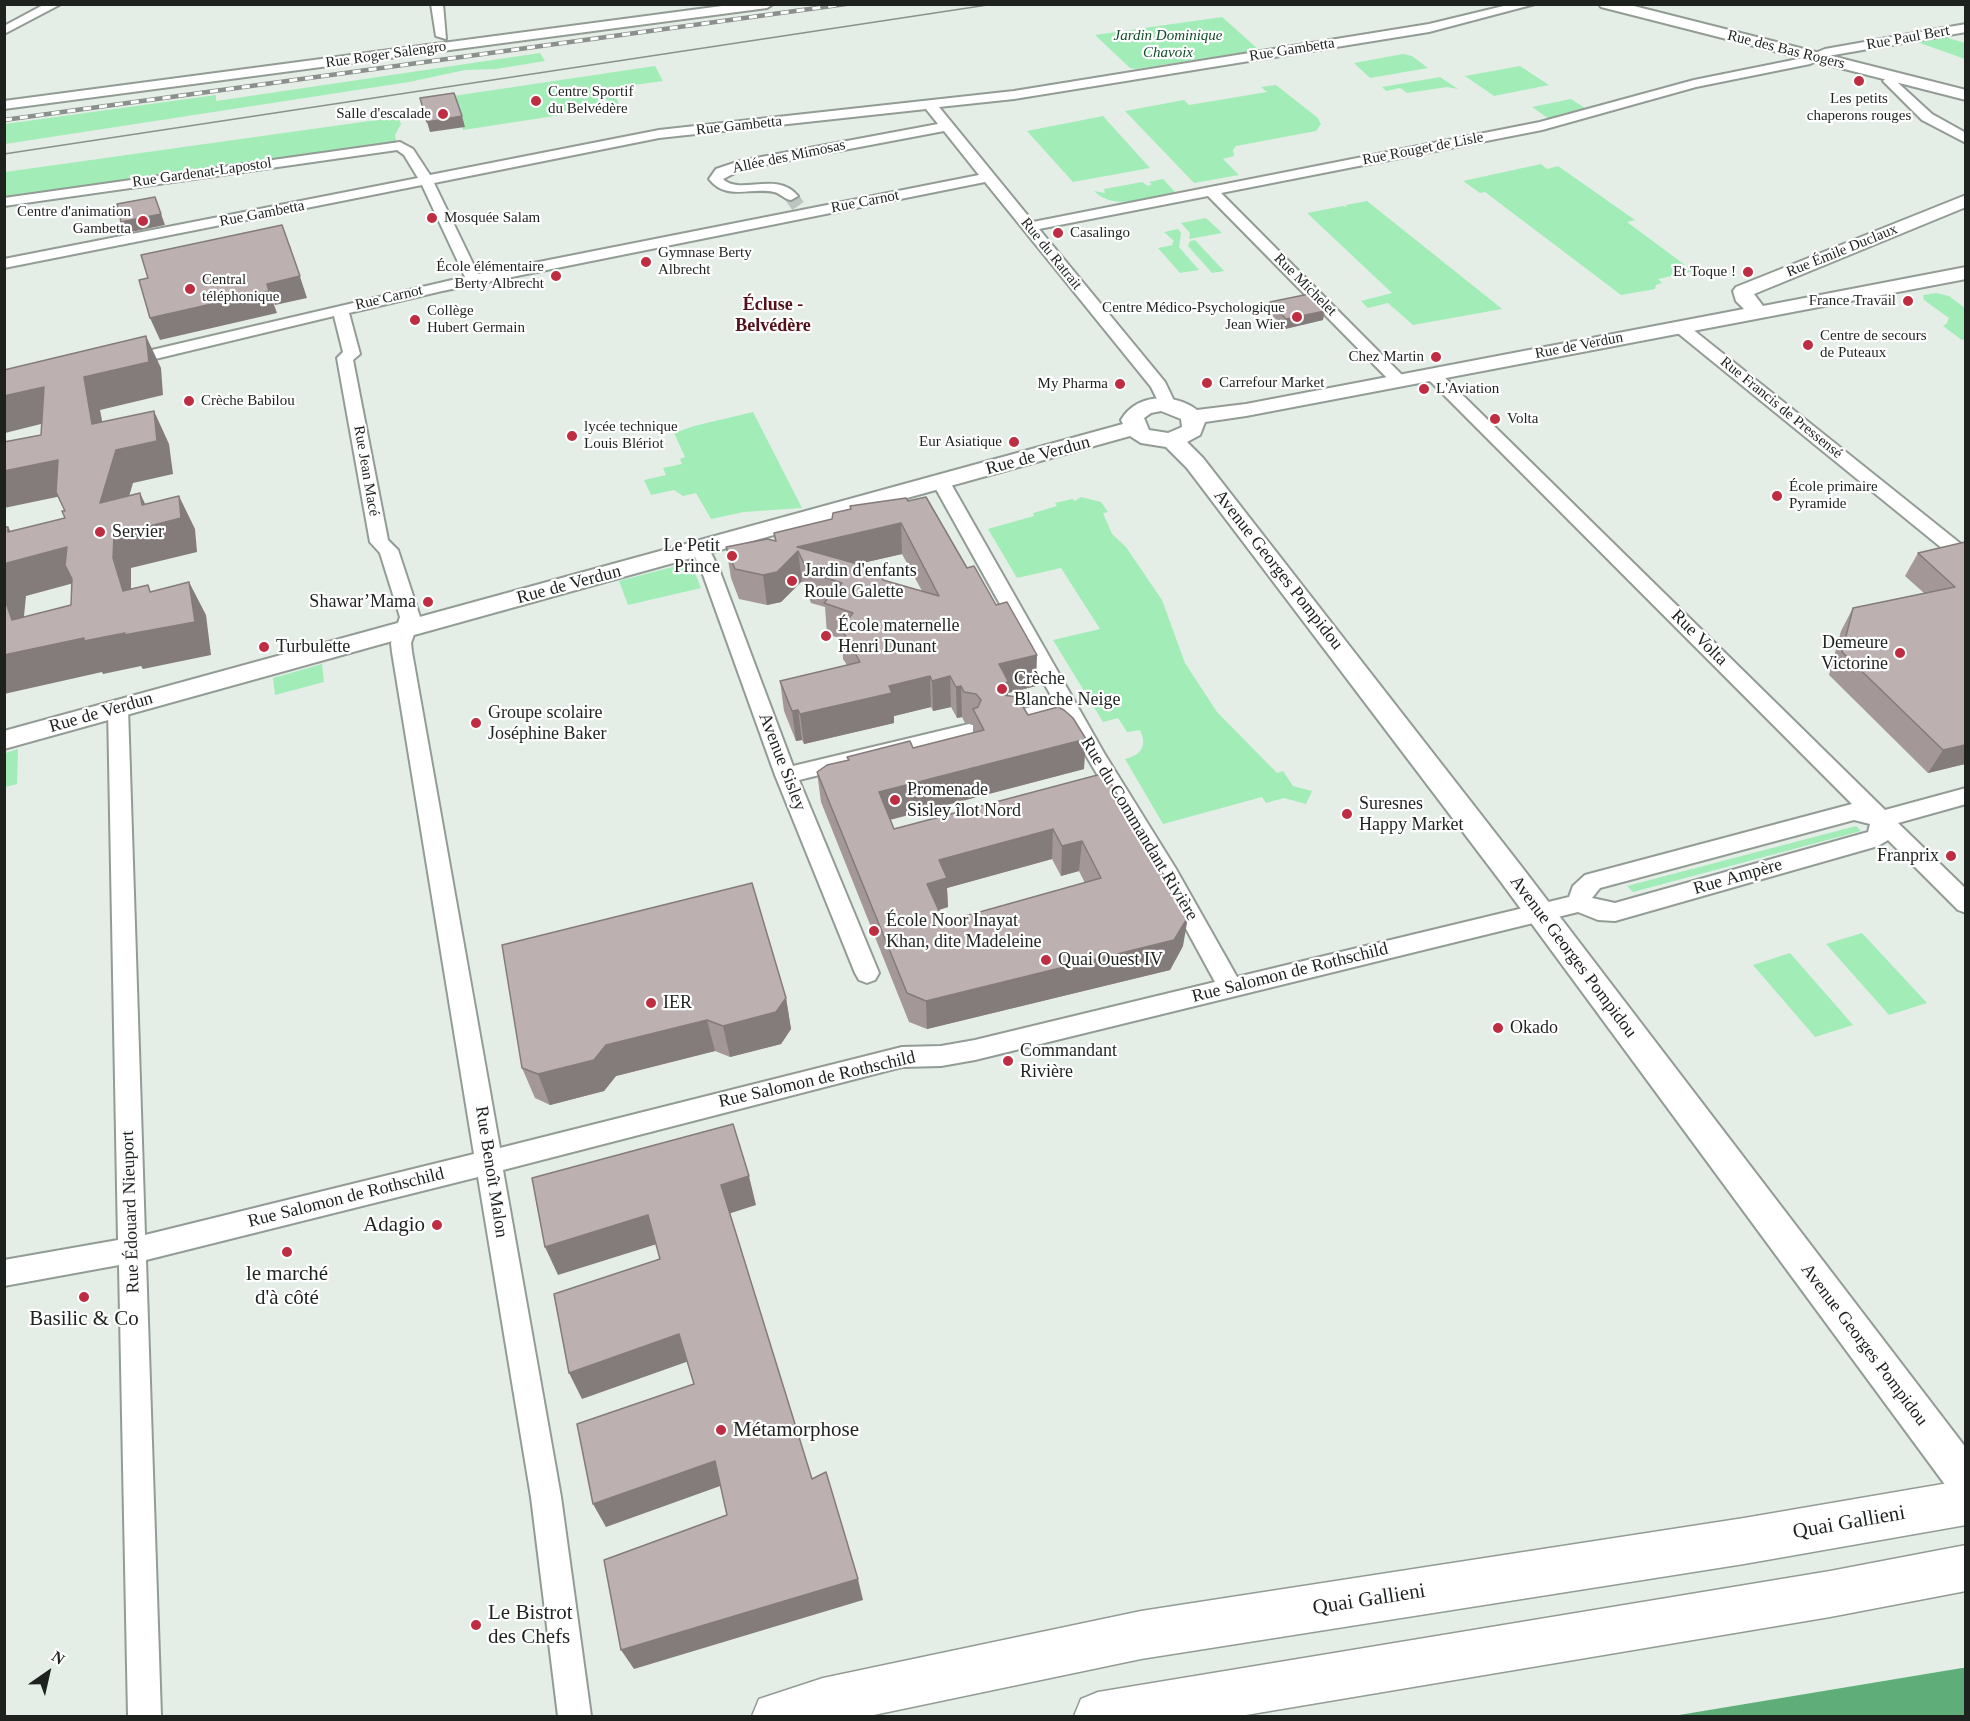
<!DOCTYPE html>
<html>
<head>
<meta charset="utf-8">
<style>
  body { margin:0 }
  #map { position:relative; width:1970px; height:1721px; overflow:hidden; background:#e4eee7; font-family:Georgia,serif }
  canvas { display:block }
  .frame { position:absolute; inset:0; border:6px solid #1e221f; pointer-events:none }
  .north { position:absolute; left:18px; top:1643px; width:60px; height:60px; -webkit-text-stroke:4px #fff; paint-order:stroke; rotate:34deg; font-size:16px; font-weight:700; line-height:24px; text-align:center; color:#1e221f }
  .north::after { content:''; display:block; margin:auto; width:21px; height:27px; background:#1e221f; clip-path:polygon(50% 0,100% 100%,50% 72%,0 100%) }
</style>
</head>
<body>
<div id="map">
<canvas width="1970" height="1721"></canvas>
<div class="frame"></div>
<div class="north">N</div>
</div>
<script>
const g = document.querySelector('canvas').getContext('2d');
g.lineJoin = 'round';
function fill(path, color) {
  g.fillStyle = color;
  g.fill(path, 'evenodd');
}
function strokePath(path, color, width, dash) {
  g.strokeStyle = color;
  g.lineWidth = width;
  g.lineCap = dash ? 'butt' : 'round';
  g.setLineDash(dash || []);
  g.stroke(path);
}
function write(font, color, halo, rows, align = 'center') {
  g.font = font + ' Georgia,serif';
  g.lineWidth = 4.5;
  g.setLineDash([]);
  g.textBaseline = 'middle';
  g.strokeStyle = halo;
  g.fillStyle = color;
  for (const [text, x, y, turn = 0] of rows) {
    g.save();
    g.translate(x, y);
    g.rotate((+turn || 0) * Math.PI / 180);
    g.textAlign = isNaN(turn) ? turn : align;
    if (halo) g.strokeText(text, 0, 0);
    g.fillText(text, 0, 0);
    g.restore();
  }
}
const green = new Path2D(`
  M1222,17l37,33 -123,19 -6,-1 -35,-33z
  M1945,37l20,6v16l-48,-17z
  M540,53l5,8 -49,8 -31,1 -56,12 -404,62v-20l211,-29v6z
  M1403,54l9,2 16,12 -58,10 -16,-15z
  M655,66l8,15 -51,7 8,18 -157,24 -10,-34z
  M1520,66l29,19 -55,11 -29,-20z
  M1440,77l18,12 -11,-2 -40,6 -7,-5 -14,3 -4,-4z
  M1276,85l42,33 3,6 -5,7 -80,15 -3,4 1,6 -11,3 16,16 -45,8 -69,-72 59,-11 5,5 78,-13 -6,-5z
  M1571,99l14,9 -37,10 -16,-11z
  M1103,116l47,52 -77,14 -46,-51z
  M398,117l3,7 -6,11 1,6 -391,57v-26z
  M1541,164l6,5 11,-3 77,54 -8,2 66,49 -35,8 4,4 -6,2 -1,4 -34,6 -136,-103 -5,1 -17,-12z
  M1163,179l12,13c-26,5 -60,20 -81,-1l11,2 -1,-4 38,-7 6,4 4,-2 -3,-2z
  M1367,201l134,107 1,1 -89,16 -25,-22 -20,5 -7,-7 31,-8 -85,-80 36,-7 4,1 -1,-2z
  M1206,218l16,15 -33,6 1,-6 -9,-10z
  M1178,229l3,4 -2,14 20,23 -19,3 -22,-25 15,-3 -1,-2 2,-2 -10,-9z
  M1195,240l29,31 -12,2 -24,-27 2,-5z
  M1936,293l13,3 16,12v31l-3,1 -19,-14 4,-3 2,-5 -25,-18 -1,-5z
  M753,412l49,96 -58,4 -33,7 -15,-26 -13,3 -9,-6 -23,5 -7,-15 22,-5 -3,-7 19,-4 -2,-5 5,-2 -11,-24 20,-7z
  M1081,497l20,5 7,10 -5,1 9,21 14,13 36,53 23,63 32,49 60,61 6,-2 10,15 19,5 -6,13 -22,-6 -18,5 -4,-6 -99,27 -38,-65c17,-4 22,-14 15,-29l-13,2 -9,-14 -15,4 -50,-82 47,-11 -39,-61 -44,10 -29,-49 46,-13 -1,-3 24,-7 -2,-3 17,-4 3,2z
  M676,566l19,7 6,15 -73,17 -9,-24z
  M322,664l2,18 -49,13 -2,-17z
  M18,749l-1,35 -12,3v-34z
  M1856,826l5,5 -228,61 -6,-6z
  M1862,933l65,70 -38,12 -63,-71z
  M1790,953l63,72 -38,12 -62,-72z`);
const water = new Path2D(`
  M1962,1668h3v48h-292z`);
const minorTunnel = new Path2D(`
  M791,196l7,10`);
const minor = new Path2D(`
  M45,4h16l-57,30v-8z
  M431,4h12l3,35 -10,-3z
  M737,4h36l-6,4 -763,101v-8z
  M1512,4h23l-106,28 -415,67 -75,8 94,115 507,-100 154,-42 109,-22 22,-9 141,-25v8l-138,24 -18,8 -114,23 -154,43 -321,63 183,184 2,3 -2,3h-12l-184,-187 -169,33 126,153 11,23 -8,5 -6,-1 -11,-22 -166,-205 -543,109 -93,22 11,41 -7,6 35,180 10,10 22,67 -9,26 1,9 88,496 402,-101 39,-1 34,-6 240,-58 -55,-101 -99,-168 -49,13 -7,-2 -3,-5 3,-5 49,-13 -122,-219 3,-4 6,-1 9,5 154,271 72,116 61,108 332,-80 4,-11 12,-11 267,-71 -426,-427 -2,-3 2,-3h12l447,439 81,-22v16l-68,19 68,66v24l-8,-3 -70,-70 -10,6 -263,75 -17,-1 -20,-8 -603,148 -34,6 -39,1 -399,103 58,327 30,219h-33l-27,-219 -53,-320 -332,83 15,456h-33l-9,-451 -115,21v-26l114,-20 -10,-532 3,-5h14l3,5 17,527 329,-81 -82,-502 -1,-9 9,-26 -20,-64 -10,-11 -33,-184 6,-6 -9,-36 -208,50 -8,-5 8,-5 339,-79 -43,-92 -418,83v-9l414,-81 -14,-23 -7,-5 -393,56v-8l396,-56 13,7 17,26 229,-45 355,-39 415,-67zM926,109l12,15 -198,37 -24,8 -7,10c17,22 41,8 65,13 6,1 10,7 17,8l7,-4c-21,-26 -58,0 -75,-17l20,-10 201,-38 35,44 -501,99 -44,-91 225,-45zM1854,820l16,4 -2,8 -253,71 -23,-5 8,-10z
  M1892,73l4,1 2,3 -2,4 36,33 34,19v10l-44,-23 -39,-39z
  M1680,322l6,2 280,224v16l-7,-2 -285,-232 -2,-3 2,-3z
  M700,543l7,2 12,24 74,197 176,-42 7,2 3,5 -3,5 -7,2 -170,42 80,193 -4,7 -8,3 -8,-3 -4,-7 -80,-198 -74,-206 -10,-20z`);
const tertiary = new Path2D(`
  M1599,4h27l340,86v10l-365,-93z
  M1966,195v12l-212,87 9,12 203,-39v12l-720,137 -41,6 -5,13 -13,7 16,16 318,408 445,582v51l-14,-5 -451,-612 -314,-414 -21,-21 -25,-4 -11,-7 -1126,313v-18l1119,-307 -2,-4c14,-26 53,-28 76,-10l49,-6 498,-95 -8,-8 -3,-10 3,-4zM1161,411l20,8 1,8 -14,6 -19,-3 -5,-12 7,-5z`);
const primary = new Path2D(`
  M1966,1480v45l-222,39 -603,95 -272,57h-117l7,-17 64,-21 318,-67 603,-93z
  M1966,1545v46l-136,26 -590,99h-166l7,-17 17,-7 732,-121z`);
const tram = new Path2D(`
  M4,154l990,-150`);
const rail = new Path2D(`
  M4,120l842,-116`);
const wall = new Path2D(`
  M1270,302l53,18 -38,9 -17,-18z
  M906,498l130,188 -28,7v2l76,74 -194,51 4,9 211,-56 78,173 -13,24 -243,59 -18,-7 -88,-220 -4,-30 31,-12 -1,-3 66,-9 60,-15v-9l-8,-1 -3,-6 -5,1 -6,-11 -18,4 -2,-4 -37,9v7l-90,21 -2,-4 -6,1 -12,-30 -4,-30 67,-16 -4,-6 -1,-20 -15,-5 -2,-27 -14,-4 -9,-22 -21,21 -14,3 -28,-6 -8,-21 -5,-31 49,-6 -1,-8 58,-14 18,-10v-3zM902,554l20,37 -39,-11 -25,-16zM1052,859l9,17 18,-5 6,12 -141,39 -5,-12 9,-3 -1,-19z
  M1965,542v222l-37,9 -99,-98 12,-44 12,-23 71,-15 -19,-17 13,-23z
  M786,998l5,31 -10,15 -51,13 -15,-6 -99,25 -12,15 -54,14 -15,-7 -13,-30z`);
const shadedWall = new Path2D(`
  M462,116l3,11 -35,5 -3,-10z
  M155,197l10,28 -39,8 -5,-11z
  M290,246l17,52 -32,7 -8,-21z
  M269,291l8,22 -117,27 -10,-22z
  M1325,311l-2,9 -38,9 1,-10z
  M146,336l15,32 2,27 -63,15 9,47 -17,-33 -8,-47z
  M44,387l17,32 -56,14 6,36 47,-9 18,33 -72,15v-112z
  M154,411l15,33 4,30 -40,9 -15,51 24,-29 -2,-12 15,32 24,-29 16,33 2,23 -66,16v23h-8l-10,-33 -13,-55 16,-53z
  M901,523l1,31 -88,20 -16,-23 4,30 -21,21 -14,3 -4,-30 34,-28z
  M8,527l18,31 41,-11 18,33 -59,16 -3,30 166,-44 17,33 5,40 -68,14 -2,-3 -38,8 -1,-2 -98,22v-39l8,-35 -8,-23z
  M1037,655l-1,31 -28,7v18l-8,-17 -1,-30z
  M930,676l1,31 -37,9v7l-90,21 -4,-30 89,-28z
  M950,676l1,31 -18,4 -1,-30z
  M961,686l1,31 -5,1 -1,-31z
  M798,710l4,30 -6,1 -4,-30z
  M1086,739l-2,30 -203,53 -2,-30z
  M1965,745v19l-37,9 15,-23z
  M1053,829l-1,30 -105,29 1,19 -20,6 -1,-29 12,-24z
  M1082,841l-3,30 -18,5 1,-30z
  M1188,917l-5,29 -13,24 -243,59 -1,-28z
  M786,998l5,31 -10,15 -51,13 -7,-31z
  M707,1020l8,31 -99,25 -12,15 -54,14 -12,-31 68,-29z
  M749,1176l7,29 -28,9 -7,-29z
  M648,1215l9,29 -99,31 -13,-28z
  M679,1334l10,27 -107,38 -13,-26z
  M715,1461l8,24 -117,42 -13,-23z
  M858,1579l5,21 -229,69 -13,-19z`);
const building = new Path2D(`
  M454,93l8,23 -35,6 -7,-24z
  M155,197l6,17 -40,8 -4,-18z
  M282,225l18,51 -33,8 2,7 -119,27 -11,-38 9,-2 -7,-23z
  M1309,294l16,17 -39,8 -16,-17z
  M146,336l3,26 -65,15 8,47 62,-13 3,30 -41,9 -16,53 40,-10 2,12 37,-9 2,22 -67,17 -1,23 10,33 25,-6 2,7 39,-10 6,40 -71,13 1,-2 -41,8v-3l-80,17v-58l8,23 59,-15 1,-26 -7,-14 2,-18 -60,16 -3,18v-54h4v5l57,-14 -3,-7h3l-9,-19 2,-32 -54,11v-29l37,-7 3,-48 -40,9v-26z
  M926,497l41,71 7,-2 22,39 11,-3 30,53 -38,9 9,17 -8,7 3,7 14,2 11,18 30,-8 6,3 9,8 13,21 -207,53 15,37 211,-56 83,144 -14,23 -248,61 -19,-8 -90,-221 10,-7 22,-5 -2,-3 63,-16 3,7 71,-18 -11,-21 5,-2 3,-7 -5,-6 -12,-2 -3,-6 -5,1 -6,-11 -18,5 -2,-5 -41,10 3,7 -92,21 -2,-4 -6,1 -12,-30 80,-19 -19,-34 12,-15 -29,-10 18,-20 -34,-11 -10,-21 -21,21 -14,3 -28,-6 -9,-22 41,-8 9,2 -2,-8 58,-14 1,-6 18,-4 -1,-3 56,-8 2,3zM901,523l38,73 -56,-16 -4,-10 -82,-23zM1053,829l9,17 20,-5 19,37 -157,44 -17,-38 20,-6 -8,-18z
  M1965,542v203l-22,5 -101,-98 11,-44 102,-21 -37,-34z
  M752,883l34,115 -10,14 -53,14 -16,-6 -101,25 -12,15 -56,14 -16,-6 -20,-123z
  M733,1124l16,52 -28,9 91,294 14,-7 32,107 -237,71 -17,-90 123,-45 -12,-54 -122,43 -16,-80 117,-40 -15,-50 -110,39 -15,-79 106,-35 -12,-44 -103,32 -13,-69z`);
const markers = [
  [1859,81,6,"#be2d41"],
  [536,101,6,"#be2d41"],
  [443,114,6,"#be2d41"],
  [432,218,6,"#be2d41"],
  [143,221,6,"#be2d41"],
  [1058,233,6,"#be2d41"],
  [646,262,6,"#be2d41"],
  [1748,272,6,"#be2d41"],
  [556,276,6,"#be2d41"],
  [190,289,6,"#be2d41"],
  [1908,301,6,"#be2d41"],
  [1297,317,6,"#be2d41"],
  [415,320,6,"#be2d41"],
  [1808,345,6,"#be2d41"],
  [1436,357,6,"#be2d41"],
  [1207,383,6,"#be2d41"],
  [1120,384,6,"#be2d41"],
  [1424,389,6,"#be2d41"],
  [189,401,6,"#be2d41"],
  [1495,419,6,"#be2d41"],
  [572,436,6,"#be2d41"],
  [1014,442,6,"#be2d41"],
  [1777,496,6,"#be2d41"],
  [100,532,6,"#be2d41"],
  [732,556,6,"#be2d41"],
  [792,581,6,"#be2d41"],
  [428,602,6,"#be2d41"],
  [826,636,6,"#be2d41"],
  [264,647,6,"#be2d41"],
  [1900,653,6,"#be2d41"],
  [1002,689,6,"#be2d41"],
  [476,723,6,"#be2d41"],
  [895,800,6,"#be2d41"],
  [1347,814,6,"#be2d41"],
  [1951,856,6,"#be2d41"],
  [874,931,6,"#be2d41"],
  [1046,960,6,"#be2d41"],
  [651,1003,6,"#be2d41"],
  [1498,1028,6,"#be2d41"],
  [1008,1061,6,"#be2d41"],
  [437,1225,6,"#be2d41"],
  [287,1252,6,"#be2d41"],
  [84,1297,6,"#be2d41"],
  [721,1430,6,"#be2d41"],
  [476,1625,6,"#be2d41"]
];
const farParknames = [
  ["Jardin Dominique",1168,36],
  ["Chavoix",1168,53]
];
const farStreetnames = [
  ["Rue Paul Bert",1908,38,-10],
  ["Rue Gambetta",1292,50,-9],
  ["Rue des Bas Rogers",1786,50,14],
  ["Rue Roger Salengro",386,55,-8],
  ["Rue Gambetta",739,126,-6],
  ["Rue Rouget de Lisle",1423,149,-11],
  ["Allée des Mimosas",789,157,-12],
  ["Rue Gardenat-Lapostol",202,173,-8],
  ["Rue Carnot",865,202,-11],
  ["Rue Gambetta",262,214,-11],
  ["Rue Émile Duclaux",1842,251,-22],
  ["Rue du Ratrait",1051,254,51],
  ["Rue Michelet",1305,285,45],
  ["Rue Carnot",389,298,-13],
  ["Rue de Verdun",1579,346,-11],
  ["Rue Francis de Pressensé",1781,408,39],
  ["Rue Jean Macé",366,471,80]
];
const farPoinames = [
  ["Centre Sportif",548,92],
  ["du Belvédère",548,109],
  ["Les petits",1859,99,"center"],
  ["chaperons rouges",1859,116,"center"],
  ["Salle d'escalade",431,114,"right"],
  ["Centre d'animation",131,212,"right"],
  ["Gambetta",131,229,"right"],
  ["Mosquée Salam",444,218],
  ["Casalingo",1070,233],
  ["Gymnase Berty",658,253],
  ["Albrecht",658,270],
  ["École élémentaire",544,267,"right"],
  ["Berty Albrecht",544,284,"right"],
  ["Et Toque !",1736,272,"right"],
  ["Central",202,280],
  ["téléphonique",202,297],
  ["France Travail",1896,301,"right"],
  ["Centre Médico-Psychologique",1285,308,"right"],
  ["Jean Wier",1285,325,"right"],
  ["Collège",427,311],
  ["Hubert Germain",427,328],
  ["Centre de secours",1820,336],
  ["de Puteaux",1820,353],
  ["Chez Martin",1424,357,"right"],
  ["Carrefour Market",1219,383],
  ["My Pharma",1108,384,"right"],
  ["L'Aviation",1436,389],
  ["Crèche Babilou",201,401],
  ["Volta",1507,419],
  ["lycée technique",584,427],
  ["Louis Blériot",584,444],
  ["Eur Asiatique",1002,442,"right"],
  ["École primaire",1789,487],
  ["Pyramide",1789,504]
];
const farQuarternames = [
  ["Écluse -",773,305],
  ["Belvédère",773,326]
];
const streetNames = [
  ["Rue de Verdun",1038,456,-15],
  ["Avenue Georges Pompidou",1278,570,52],
  ["Rue de Verdun",569,585,-15],
  ["Rue Volta",1699,638,45],
  ["Rue de Verdun",101,713,-16],
  ["Avenue Sisley",782,762,69],
  ["Rue du Commandant Rivière",1139,829,59],
  ["Rue Ampère",1738,877,-16],
  ["Avenue Georges Pompidou",1573,957,53],
  ["Rue Salomon de Rothschild",1290,973,-14],
  ["Rue Salomon de Rothschild",817,1080,-13],
  ["Rue Benoît Malon",491,1172,81],
  ["Rue Salomon de Rothschild",346,1198,-14],
  ["Rue Édouard Nieuport",131,1212,-92],
  ["Avenue Georges Pompidou",1864,1345,53]
];
const poiNames = [
  ["Servier",112,532],
  ["Le Petit",720,546,"right"],
  ["Prince",720,567,"right"],
  ["Jardin d'enfants",804,571],
  ["Roule Galette",804,592],
  ["Shawar’Mama",416,602,"right"],
  ["École maternelle",838,626],
  ["Henri Dunant",838,647],
  ["Demeure",1888,643,"right"],
  ["Victorine",1888,664,"right"],
  ["Turbulette",276,647],
  ["Crèche",1014,679],
  ["Blanche Neige",1014,700],
  ["Groupe scolaire",488,713],
  ["Joséphine Baker",488,734],
  ["Promenade",907,790],
  ["Sisley îlot Nord",907,811],
  ["Suresnes",1359,804],
  ["Happy Market",1359,825],
  ["Franprix",1939,856,"right"],
  ["École Noor Inayat",886,921],
  ["Khan, dite Madeleine",886,942],
  ["Quai Ouest IV",1058,960],
  ["IER",663,1003],
  ["Okado",1510,1028],
  ["Commandant",1020,1051],
  ["Rivière",1020,1072]
];
const nearPoinames = [
  ["Adagio",425,1225,"right"],
  ["le marché",287,1274],
  ["d'à côté",287,1298],
  ["Basilic & Co",84,1319],
  ["Métamorphose",733,1430,"left"],
  ["Le Bistrot",488,1613,"left"],
  ["des Chefs",488,1637,"left"]
];
const nearStreetnames = [
  ["Quai Gallieni",1849,1523,-10],
  ["Quai Gallieni",1369,1600,-9]
];
fill(green, '#a2ecb7');
fill(water, '#5fae79');
strokePath(minorTunnel, '#bcc5bf', 14, [14, 7]);
strokePath(minor, '#929c95', 4);
strokePath(tertiary, '#929c95', 4);
strokePath(primary, '#929c95', 3);
fill(minor, '#fff');
fill(tertiary, '#fff');
fill(primary, '#fff');
strokePath(tram, '#8a918c', 1.5);
strokePath(rail, '#8a918c', 4.5);
strokePath(rail, '#fff', 3, [8]);
fill(wall, '#a39797');
fill(shadedWall, '#847b7b');
fill(building, '#bdb0b0');
strokePath(building, '#847b7b', 1.5);
for (const [x, y, r, color] of markers) {
  const dot = new Path2D();
  dot.arc(x, y, r, 0, 2 * Math.PI);
  g.fillStyle = color;
  g.fill(dot);
  strokePath(dot, '#fff', 2);
}
write('italic 15px', '#124e2b', '#fff', farParknames);
write('15px', '#1e221f', '#fff', farStreetnames);
write('15px', '#1e221f', '#fff', farPoinames, 'left');
write('bold 18px', '#551019', '#fff', farQuarternames);
write('18px', '#1e221f', '#fff', streetNames);
write('18px', '#1e221f', '#fff', poiNames, 'left');
write('21px', '#1e221f', '#fff', nearPoinames);
write('21px', '#1e221f', '#fff', nearStreetnames);
</script>
</body>
</html>
